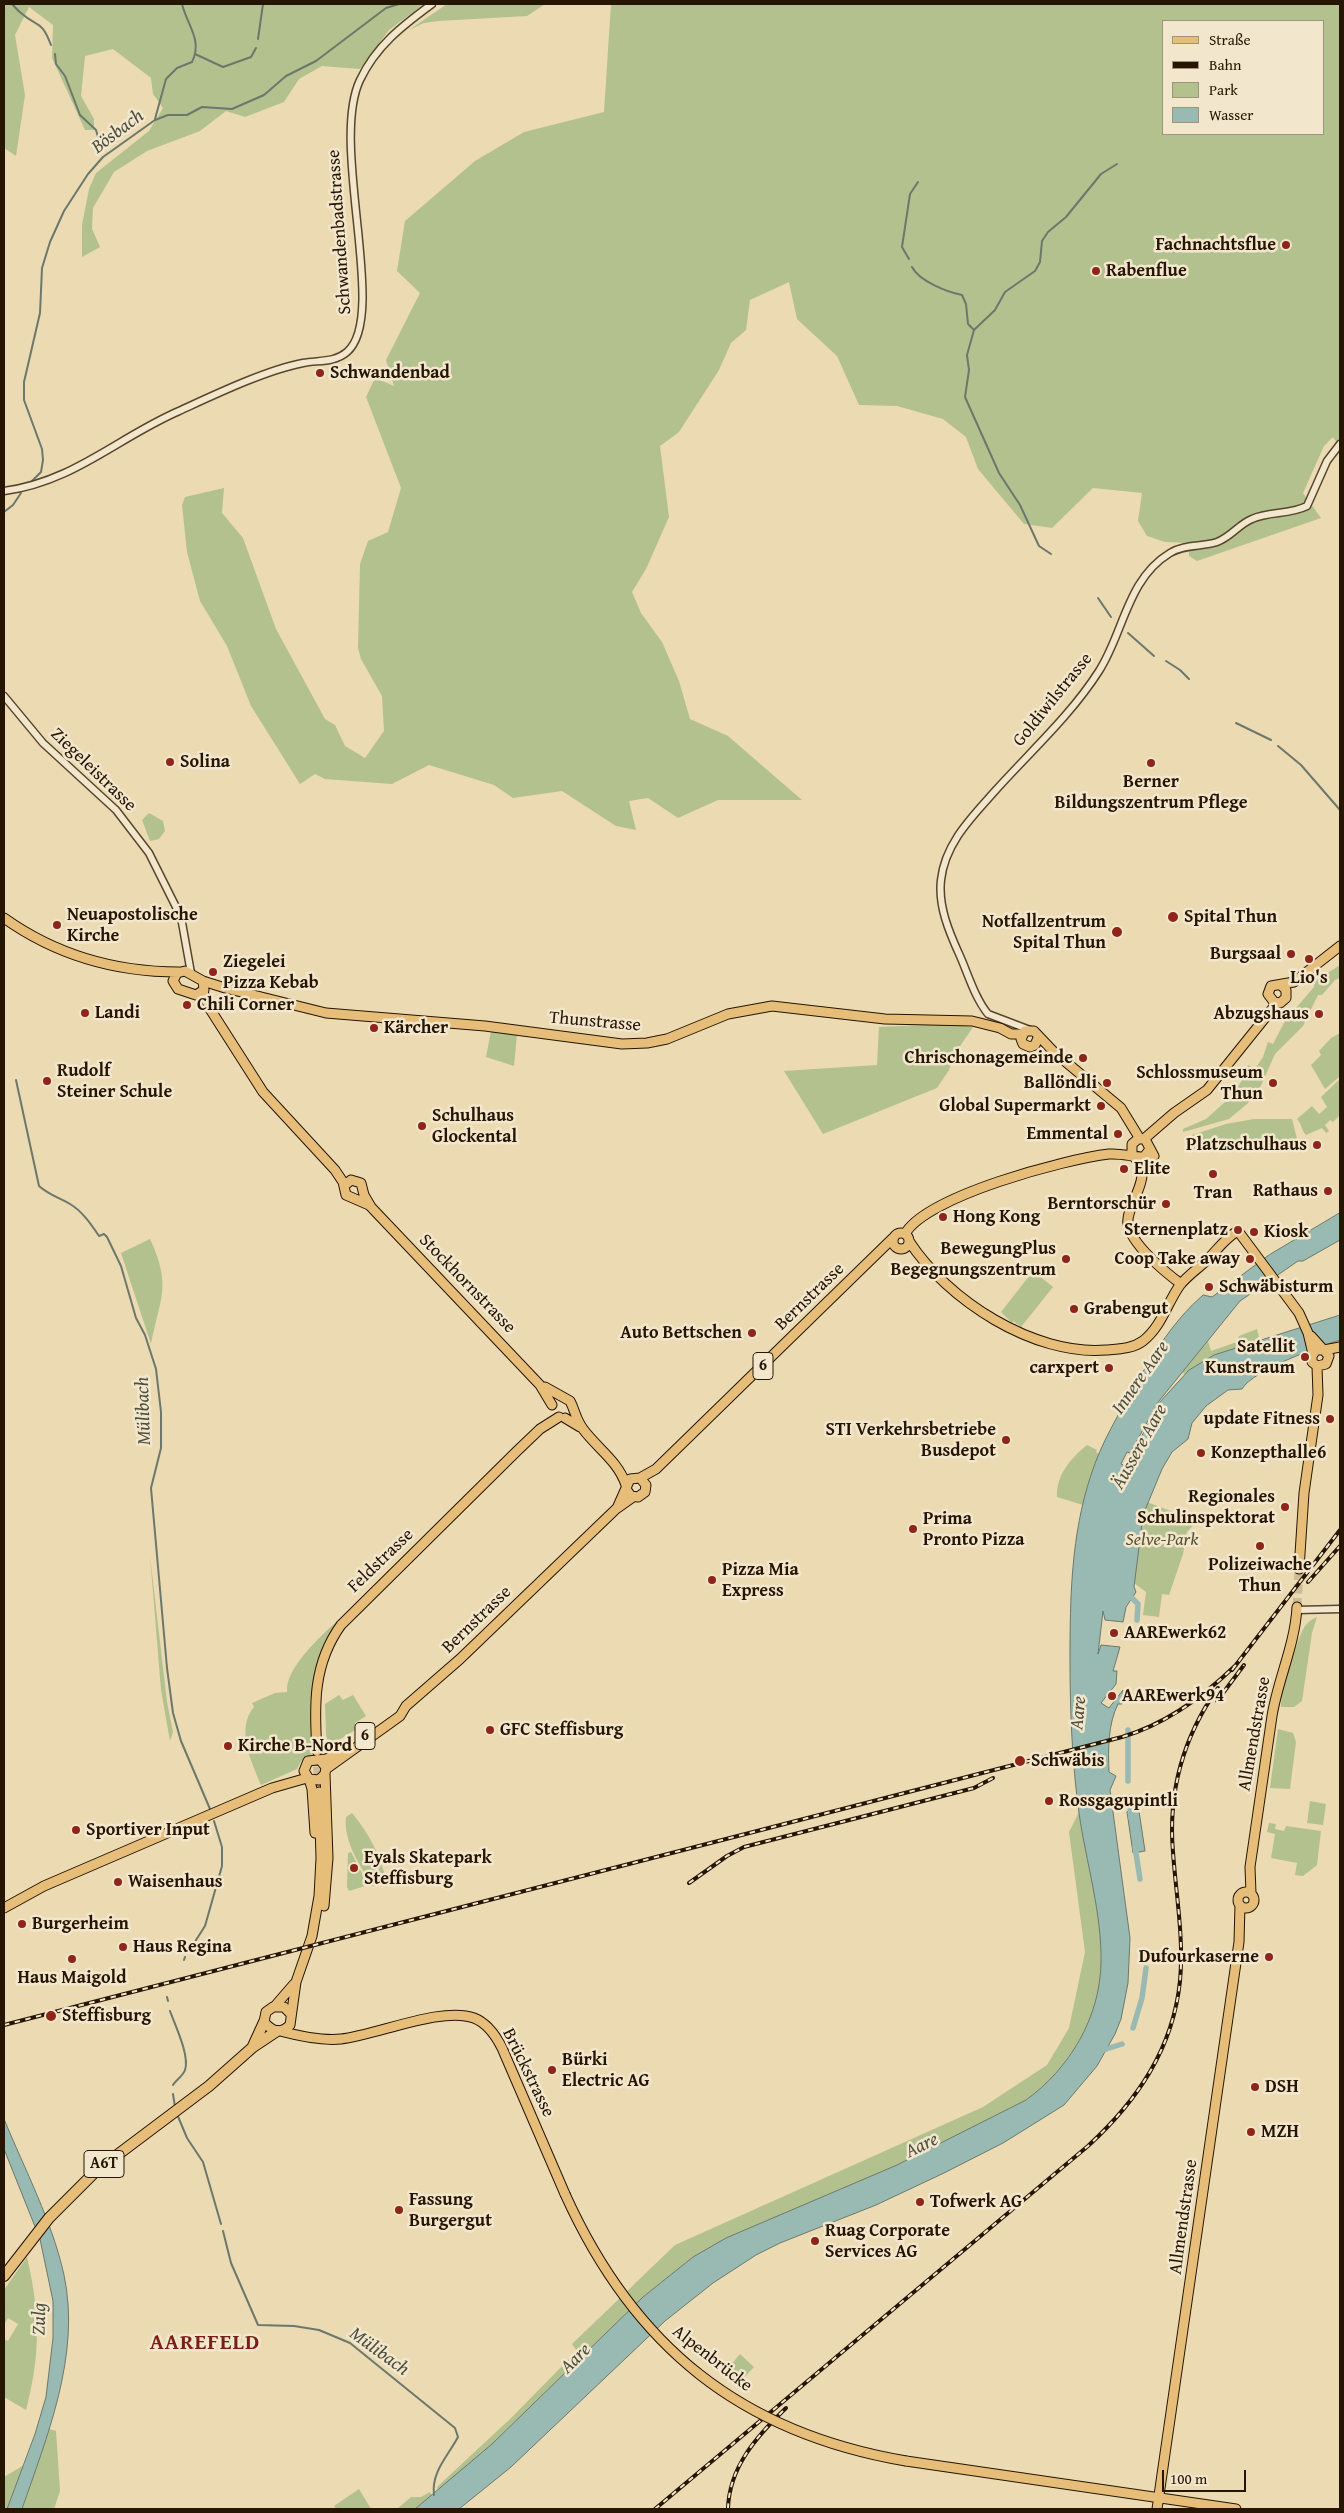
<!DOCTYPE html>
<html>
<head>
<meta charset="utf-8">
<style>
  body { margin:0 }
  #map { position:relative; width:1344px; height:2513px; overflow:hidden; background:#ebdab2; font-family:"Gentium Book Plus",serif }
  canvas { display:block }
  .frame { position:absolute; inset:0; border:5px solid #261500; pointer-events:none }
  .legend { position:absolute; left:1162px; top:20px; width:162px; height:115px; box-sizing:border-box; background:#f2e7cd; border:1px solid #a0937b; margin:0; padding:6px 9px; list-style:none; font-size:15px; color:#261500 }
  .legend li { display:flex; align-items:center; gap:10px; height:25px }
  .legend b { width:25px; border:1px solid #a0937b }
  .scale { position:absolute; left:1162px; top:2470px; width:84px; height:22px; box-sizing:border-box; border:2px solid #261500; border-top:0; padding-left:6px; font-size:15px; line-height:18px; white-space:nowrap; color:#261500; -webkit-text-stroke:4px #f2e7cd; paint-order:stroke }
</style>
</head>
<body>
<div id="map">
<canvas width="1344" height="2513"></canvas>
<div class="frame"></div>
<ul class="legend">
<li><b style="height:6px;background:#e6bd79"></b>Straße</li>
<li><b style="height:6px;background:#261500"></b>Bahn</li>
<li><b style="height:14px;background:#b3c18f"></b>Park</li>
<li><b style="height:14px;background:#99bab2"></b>Wasser</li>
</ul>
<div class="scale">100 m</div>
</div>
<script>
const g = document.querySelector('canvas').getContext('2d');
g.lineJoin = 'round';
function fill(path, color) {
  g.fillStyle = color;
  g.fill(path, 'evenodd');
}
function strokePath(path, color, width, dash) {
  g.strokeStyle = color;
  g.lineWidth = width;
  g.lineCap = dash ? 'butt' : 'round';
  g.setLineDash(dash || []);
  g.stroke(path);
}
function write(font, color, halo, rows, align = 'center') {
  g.font = font + ' "Gentium Book Plus",serif';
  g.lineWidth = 5;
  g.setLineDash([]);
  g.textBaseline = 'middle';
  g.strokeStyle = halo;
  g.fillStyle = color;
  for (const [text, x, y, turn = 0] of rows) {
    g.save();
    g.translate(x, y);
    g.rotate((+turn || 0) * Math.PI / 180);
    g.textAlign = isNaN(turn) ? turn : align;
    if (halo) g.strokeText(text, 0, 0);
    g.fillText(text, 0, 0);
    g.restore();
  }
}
const green = new Path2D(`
  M4,4h420l-35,26 -29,39 -38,-3 -23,13 -15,23 -39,15 -19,-6 -26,20 -53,20 -33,21 -21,36 -1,21 8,18 -18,10v-32l7,-36 7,-16 53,-42 14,-23 -10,-14 -2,-16 -38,-29 -28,7 -4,40 13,23v11h-9l-33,-72 1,-33 -24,-18 -14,28 10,60 -9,61 -12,-8z
  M447,4h98l-18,12 -89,5 -14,2 -15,7z
  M611,4h729v444l-7,-11 -9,9 -21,47 18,25 -124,43 -8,-5v-13l-24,-1 -18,-6 -9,-15 4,-28 -49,-5 -41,40 -28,-4 -46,-55 -12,-32 -23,-18 -46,-13 -38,-1 -22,-49 -40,-37 -8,-37 -39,18 -4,30 -15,13 -12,27 -40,62 -19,14 9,71 -23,52 -14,23 9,21 21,29 17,39 11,38 38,17 74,64h-84l-40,18 -30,-20 -19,3 7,29 -20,-4 -54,-35 -49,7 -19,-13 -65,-20 -37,19 -67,-5 -10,-5 -15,10 -49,-78 -24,-60 -27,-45 -13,-49 -5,-47 3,-8 39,-9 -2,25 21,25 33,91 49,90 10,6 10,21 20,12 19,-27 -2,-35 -21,-37 -3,-11 2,-84 8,-23 20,-9 13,-44 -35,-91 9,-19 19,8 -8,-26 34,-67 -23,-22 8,-50 70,-60 49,-29 80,-20zM1163,21h160v113h-160z
  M149,813l14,8 2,10 -6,8 -9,2 -8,-21z
  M1340,965v13l-5,2 -13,15h-4l-15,31 -28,28 -17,38 -11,12 -18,15 -46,13v-3l23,-10 19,-17h4c6,-14 17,-23 19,-37l7,4 8,-12 5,-15 5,2 12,-23 29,-34 1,-6z
  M948,1024l25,3 -19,28 -5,15 -12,18 -114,46 -39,-63 93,-6 2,-38z
  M491,1031l26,3 -3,32 -28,-9z
  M1340,1033v43l-15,13 -14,-24 10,-10 -2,-4 12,-13z
  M1340,1079v36l-7,7 -3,-2 -5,5 4,6 -3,2 -4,-5 -16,7c-5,-5 -4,-11 -9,-16l15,-13 7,8 8,-7 -6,-10z
  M1254,1119h38l5,20 -16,5 1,6 -7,1v-6l-12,1v-4l-29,1 -1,3 -12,1v4h-2l-1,-6h-15l-2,5 -13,-1 3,-4 -3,-1 -1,-4 4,-1 1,-4 34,-11z
  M150,1239c22,48 10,58 1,105l-30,-91z
  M1033,1271l20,16 -32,40 -8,-6 -1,2 -11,-11z
  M1257,1329l3,12 -46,14 -30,19 -2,-2 26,-31 3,10 26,-9 2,-6z
  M1087,1445l10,5 -1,2 3,2 -9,23 -7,28 -26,-8c-1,-22 14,-39 30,-52z
  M1147,1502l50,19 -10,11 -4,22 -14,41 -7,-1 -3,23 -16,-2 3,-23 -12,-9 8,-64z
  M150,1556l17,146 6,30 -3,9 -9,-51z
  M1317,1617l-5,16 -10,68 -8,6h-13c0,-14 16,-69 24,-81 3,-4 7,-7 12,-9z
  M338,1620c-3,13 -14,25 -19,38 -11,31 -7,63 -5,95l-12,7 -5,9 -36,16c-9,-22 -26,-56 -7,-78l-2,-4 23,-10 12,-1c-2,-24 34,-56 51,-72z
  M339,1695l4,5 10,-5 13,21 -11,7v7l-26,16 -3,-11 -1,-31z
  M1278,1729l15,4 3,9 -6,47 -20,-1 -1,7z
  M1310,1801l16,3 -3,21 -16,-2z
  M1079,1812c8,48 23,103 22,152 -1,54 -32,105 -75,136l-129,65 -171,73 -33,19 -50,40 -151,147 -54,47 -1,-4 73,-68 67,-68 -5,-7 103,-99 308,-138 64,-42 22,-37 16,-76 -16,-120z
  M352,1813c17,20 29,44 35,70l-15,3c-11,-20 -29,-44 -26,-69z
  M1269,1823l7,1 -1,5 9,2 2,-5 35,5 -4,34 -14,11 -8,-1 2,-12 -26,-5 4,-24 -8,-2z
  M351,1852l16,31 -2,3 -16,5 -2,-4 1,-34z
  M27,2257c13,57 14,95 -1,153l-22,-13v-58l4,2 10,-17 -10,-6 -4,7v-35z
  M740,2354l14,13 -18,19 -10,-15z
  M49,2429l7,2 4,60 -6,18h-32z
  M24,2465l-17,44h-3v-32z
  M359,2489l12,20h-35l-2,-3z
  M430,2492l2,4 -17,13h-18l14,-12h10z`);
const water = new Path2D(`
  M1340,1213v27l-37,21h-5l-58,40 -81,100 -29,52 -3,-1 -6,12 5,2 33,-63 30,-33 25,-15 126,-40v25c-22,7 -87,30 -98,49l-14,1 -22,16 -14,17 -4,16 -16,13 -10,17 -19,46 -9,72 2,5 -10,15 -3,15 -18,-2 -2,-9 -5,43 3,-9 19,2 -7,24h4l-1,13 -15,19 8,5 14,-18 -1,14h-4c-10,20 -10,45 -9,68l7,4 -6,14 20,148 -2,45 -7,36 -6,15 -18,32 -33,39 -61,38 -59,30 -68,32 -96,38 -24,12 -43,28 -48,38 -154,146 -52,42h-44l77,-65 151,-147 50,-40 33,-19 171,-73 129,-65c43,-31 74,-82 75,-137 1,-50 -15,-101 -22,-150 -7,-51 -9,-102 -9,-153 0,-62 1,-125 21,-185 10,-32 28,-61 44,-90 19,-32 39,-65 68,-90l9,2 57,-42z
  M1139,1811l6,40 -12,2 -6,-41z
  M4,2119c21,51 48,102 60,156 17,80 -17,161 -42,234h-15l28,-75 11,-37 7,-59v-37l-13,-62 -36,-90z`);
const stream = new Path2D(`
  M12,4c3,3 5,6 9,9 17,15 20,6 30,32
  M258,39l5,-35
  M55,54l1,10 9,12 15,39 16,15 5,17
  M195,54l28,13 28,-10 5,-9
  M155,119l11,-40 11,-11 15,-6c11,-22 -5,-37 -10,-58
  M909,259l-7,-12 8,-53 8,-12
  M912,267c7,14 35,25 50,28l4,9 2,20 6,6
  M32,481l9,-9 2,-12 -1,-11 -18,-49v-18l16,-69 2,-45 8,-26 14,-31 24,-37 15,-17 52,-37 13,-5h19l15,-8 30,2 32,-14 22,-19 30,-15 70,-53 13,-4
  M4,512l9,-7 8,-12
  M1051,554l-12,-8 -19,-41 -21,-32 -34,-76 4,-27 -2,-15 7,-25 21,-20 10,-18 30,-21 5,-9 2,-21 6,-9 18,-15 35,-43 16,-10
  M1098,598l13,19
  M1128,633l26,23
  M1166,661l14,9 9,9
  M1236,723l35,17
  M1278,746l23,19 39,45
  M16,1080l23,106c10,9 19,11 31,18 12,7 21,20 29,32l5,-2 3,3 14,29 15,52 9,17 11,34 5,43v36l-10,40 16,180 6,45 8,28 29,68
  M189,1951l16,-25 17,-60v-19l-8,-26
  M184,1960l1,-3
  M167,1997l1,4
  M170,2011c5,14 20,45 15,59 -2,6 -9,10 -12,15
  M173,2094l2,13
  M177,2114l10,24 16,24 18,62
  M223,2231l8,32 27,62 36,1 25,4 31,13 105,85 3,9c-10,19 -27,35 -24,58`);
const canal = new Path2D(`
  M1132,1598l6,6 -1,16
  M1128,1781v-51
  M1129,1797l2,21
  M1135,1847l5,32
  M1133,2028l9,-30 4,-30
  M1100,2051l22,-7`);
const majorTunnel = new Path2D(`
  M1297,1607l2,-38
  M317,1753l2,39`);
const minor = new Path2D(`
  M4,491c69,-9 113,-53 175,-80 35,-16 87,-41 124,-48 15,-3 31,0 44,-11 42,-36 -18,-207 13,-272 16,-34 42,-54 72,-76
  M4,696l39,47 73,67 33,43 32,64 10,56
  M1030,1030l-42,-16c-13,-16 -20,-40 -28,-58 -11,-24 -22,-50 -19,-76 4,-37 31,-63 54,-89 35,-39 76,-76 104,-120 25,-39 28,-92 71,-118 14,-9 32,-6 47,-11 14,-5 22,-18 35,-23 17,-8 37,-4 55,-13l20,-45 13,-17
  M1297,1610l43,-1`);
const major = new Path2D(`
  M4,918c52,37 111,54 175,54
  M203,981l1,9 -8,5 -18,-6 -5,-8 4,-8 8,-2 18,10 22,7 101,25 159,13 137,18 25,-1 20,-4 61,-25 44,-8 113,13 87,2 28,7 11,6h11
  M1281,985l5,5v8l-6,5 -6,-1 -6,-8 3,-8 23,-4 46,-36
  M203,992l7,17 53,83 72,78 8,12 3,13 23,10
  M1038,1038l-3,7 -5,2 -7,-3 -2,-5 4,-8h9l20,21 67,56 19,31
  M1138,1139h7l9,17 -6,5h-10l-6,-6v-11z
  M1144,1139l30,-26 33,-23 70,-87
  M1138,1161c14,18 -13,46 -10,63 3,20 37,48 53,60
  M344,1186l7,-6 10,3 3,12 7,12 169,178 12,20
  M893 1241a8 8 0 1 1 16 0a8 8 0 1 1-16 0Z
  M905,1234c21,-38 161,-75 204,-80 13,-1 23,3 35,3l6,-8
  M909,1241c38,59 125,115 197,109 13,-1 26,-1 37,-9 19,-15 24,-38 37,-56 8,-10 19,-17 28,-26 10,-10 18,-22 30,-28l61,82 9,20 5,21
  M1311,1336l18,20 -3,8 -9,2 -5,-4v-6l4,-6h7
  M1324,1350l16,-3
  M545,1387l25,14c5,9 5,17 13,28 14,19 35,32 43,56
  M565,1418l15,9
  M640,1478l16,-9 237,-231
  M618,1506l12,-27 10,-1 6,7 -1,7 -7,5 -7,-1 -5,-7
  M1299,1569l5,-76 14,-98 -1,-29
  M317,1751c-3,-46 -4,-87 24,-126l176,-174 23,-22 19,-12
  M320,1760l6,7 -1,7 -6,6 -10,-1 -5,-8 4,-10 18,-2 13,-6
  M326,1769l74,-53 6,-10 54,-47 156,-150 17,-12
  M309,1779l3,10 3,44
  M1238 1900a8 8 0 1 1 16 0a8 8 0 1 1-16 0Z
  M1251,1893l-1,-26 22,-151c6,-37 23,-71 25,-109
  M324,1906l4,-48 -3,-84
  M4,1908l40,-22 228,-98 35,-10
  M275,2006l19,-22
  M291,2014l-7,-7h-11l-7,5 -2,10c8,9 16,13 26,3l6,-43 16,-46 7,-40 2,-38 -2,-66
  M280,2031c19,5 42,10 61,8 36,-4 101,-33 133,-21 13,5 22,18 28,30l63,146
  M906,2461l330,48
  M1157,2509l82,-567 1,-37`);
const highway = new Path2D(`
  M253,2046l11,-24
  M4,2276l45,-58 47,-47 113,-85 44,-39 24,-16`);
const rail = new Path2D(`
  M1308,1582l32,-36
  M1232,1670l108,-140
  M1217,1701l27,-36
  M689,1883l38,-27 17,-9 230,-59 19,-10
  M4,2025l1118,-288c44,-13 81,-40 114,-72
  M655,2509l433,-363c49,-45 85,-97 92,-165 4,-43 -4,-86 -7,-129 -5,-59 10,-115 45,-164
  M728,2509c1,-42 29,-73 58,-101`);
const majorBridge = new Path2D(`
  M565,2194c69,153 176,239 341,267`);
const markers = [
  [1286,245,5,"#8f2418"],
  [1096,271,5,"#8f2418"],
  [320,373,5,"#8f2418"],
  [170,762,5,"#8f2418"],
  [1151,763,5,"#8f2418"],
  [1173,917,6,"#8f2418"],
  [57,925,5,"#8f2418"],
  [1117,932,6,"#8f2418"],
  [1291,954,5,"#8f2418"],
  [1309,959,5,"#8f2418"],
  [213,972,5,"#8f2418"],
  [187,1005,5,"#8f2418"],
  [85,1013,5,"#8f2418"],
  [1319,1014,5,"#8f2418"],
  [374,1028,5,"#8f2418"],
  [1083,1058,5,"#8f2418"],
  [47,1081,5,"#8f2418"],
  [1107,1083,5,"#8f2418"],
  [1273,1083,5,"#8f2418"],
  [1101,1106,5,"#8f2418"],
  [422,1126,5,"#8f2418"],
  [1118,1134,5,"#8f2418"],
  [1317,1145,5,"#8f2418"],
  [1124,1169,5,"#8f2418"],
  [1213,1174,5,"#8f2418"],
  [1328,1191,5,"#8f2418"],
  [1166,1204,5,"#8f2418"],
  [943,1217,5,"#8f2418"],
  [1238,1230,5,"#8f2418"],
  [1254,1232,5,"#8f2418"],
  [1066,1259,5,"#8f2418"],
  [1250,1259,5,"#8f2418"],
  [1209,1287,5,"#8f2418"],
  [1074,1309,5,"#8f2418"],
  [752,1333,5,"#8f2418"],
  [1305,1357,5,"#8f2418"],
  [1109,1368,5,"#8f2418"],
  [1330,1419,5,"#8f2418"],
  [1006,1440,5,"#8f2418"],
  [1201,1453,5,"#8f2418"],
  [1285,1507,5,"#8f2418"],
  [913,1529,5,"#8f2418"],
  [1260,1546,5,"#8f2418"],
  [712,1580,5,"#8f2418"],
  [1114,1633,5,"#8f2418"],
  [1112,1696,5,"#8f2418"],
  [490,1730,5,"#8f2418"],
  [228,1746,5,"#8f2418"],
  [1020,1761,6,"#8f2418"],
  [1049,1801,5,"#8f2418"],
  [76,1830,5,"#8f2418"],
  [354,1868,5,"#8f2418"],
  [118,1882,5,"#8f2418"],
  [22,1924,5,"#8f2418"],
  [123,1947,5,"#8f2418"],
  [1269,1957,5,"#8f2418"],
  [72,1959,5,"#8f2418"],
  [51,2016,6,"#8f2418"],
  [552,2070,5,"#8f2418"],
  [1255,2087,5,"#8f2418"],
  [1251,2132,5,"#8f2418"],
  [920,2202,5,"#8f2418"],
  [399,2210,5,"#8f2418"],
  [815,2241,5,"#8f2418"]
];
const shields = [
  [763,1366,20],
  [365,1736,20],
  [104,2164,40]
];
const shieldNames = [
  ["6",763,1366],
  ["6",365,1736],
  ["A6T",104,2164]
];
const streetNames = [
  ["Schwandenbadstrasse",340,232,-94],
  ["Goldiwilstrasse",1053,700,-51],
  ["Ziegeleistrasse",93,770,44],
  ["Thunstrasse",595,1022,5],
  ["Stockhornstrasse",467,1284,46],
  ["Bernstrasse",810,1297,-44],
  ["Feldstrasse",381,1561,-44],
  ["Bernstrasse",477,1620,-44],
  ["Allmendstrasse",1255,1734,-80],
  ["Brückstrasse",528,2073,64],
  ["Allmendstrasse",1184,2217,-82],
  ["Alpenbrücke",712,2359,38]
];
const poiNames = [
  ["Fachnachtsflue",1276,245,"right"],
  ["Rabenflue",1106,271],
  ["Schwandenbad",330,373],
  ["Solina",180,762],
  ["Berner",1151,782,"center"],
  ["Bildungszentrum Pflege",1151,803,"center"],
  ["Neuapostolische",67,915],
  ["Kirche",67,936],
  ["Spital Thun",1184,917],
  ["Notfallzentrum",1106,922,"right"],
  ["Spital Thun",1106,943,"right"],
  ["Burgsaal",1281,954,"right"],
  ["Ziegelei",223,962],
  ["Pizza Kebab",223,983],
  ["Lio's",1309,978,"center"],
  ["Chili Corner",197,1005],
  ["Landi",95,1013],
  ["Abzugshaus",1309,1014,"right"],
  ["Kärcher",384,1028],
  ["Chrischonagemeinde",1073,1058,"right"],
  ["Rudolf",57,1071],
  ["Steiner Schule",57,1092],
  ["Schlossmuseum",1263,1073,"right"],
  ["Thun",1263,1094,"right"],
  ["Ballöndli",1097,1083,"right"],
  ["Global Supermarkt",1091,1106,"right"],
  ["Schulhaus",432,1116],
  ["Glockental",432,1137],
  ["Emmental",1108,1134,"right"],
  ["Platzschulhaus",1307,1145,"right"],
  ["Elite",1134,1169],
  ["Rathaus",1318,1191,"right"],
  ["Tran",1213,1193,"center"],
  ["Berntorschür",1156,1204,"right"],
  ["Hong Kong",953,1217],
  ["Sternenplatz",1228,1230,"right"],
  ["Kiosk",1264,1232],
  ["BewegungPlus",1056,1249,"right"],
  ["Begegnungszentrum",1056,1270,"right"],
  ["Coop Take away",1240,1259,"right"],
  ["Schwäbisturm",1219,1287],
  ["Grabengut",1084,1309],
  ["Auto Bettschen",742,1333,"right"],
  ["Satellit",1295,1347,"right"],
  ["Kunstraum",1295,1368,"right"],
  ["carxpert",1099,1368,"right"],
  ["update Fitness",1320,1419,"right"],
  ["STI Verkehrsbetriebe",996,1430,"right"],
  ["Busdepot",996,1451,"right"],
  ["Konzepthalle6",1211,1453],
  ["Regionales",1275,1497,"right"],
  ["Schulinspektorat",1275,1518,"right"],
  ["Prima",923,1519],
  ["Pronto Pizza",923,1540],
  ["Polizeiwache",1260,1565,"center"],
  ["Thun",1260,1586,"center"],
  ["Pizza Mia",722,1570],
  ["Express",722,1591],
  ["AAREwerk62",1124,1633],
  ["AAREwerk94",1122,1696],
  ["GFC Steffisburg",500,1730],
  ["Kirche B-Nord",238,1746],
  ["Schwäbis",1031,1761],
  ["Rossgagupintli",1059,1801],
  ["Sportiver Input",86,1830],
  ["Eyals Skatepark",364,1858],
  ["Steffisburg",364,1879],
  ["Waisenhaus",128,1882],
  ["Burgerheim",32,1924],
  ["Haus Regina",133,1947],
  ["Dufourkaserne",1259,1957,"right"],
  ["Haus Maigold",72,1978,"center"],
  ["Steffisburg",62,2016],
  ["Bürki",562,2060],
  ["Electric AG",562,2081],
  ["DSH",1265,2087],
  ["MZH",1261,2132],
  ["Fassung",409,2200],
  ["Burgergut",409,2221],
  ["Tofwerk AG",930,2202],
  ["Ruag Corporate",825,2231],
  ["Services AG",825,2252]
];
const parkNames = [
  ["Selve-Park",1162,1540]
];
const waterNames = [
  ["Bösbach",118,132,-37],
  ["Innere Aare",1141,1378,-55],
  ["Mülibach",144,1411,-92],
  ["Äussere Aare",1140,1447,-61],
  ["Aare",1079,1713,-85],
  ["Aare",922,2146,-26],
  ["Zulg",40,2319,-89],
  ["Mülibach",379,2352,36],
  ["Aare",576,2359,-45]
];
const districtNames = [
  ["AAREFELD",205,2343]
];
fill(green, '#b3c18f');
fill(water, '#99bab2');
strokePath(water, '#6b786b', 1);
strokePath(stream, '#6b786b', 2);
strokePath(canal, '#99bab2', 5.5);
strokePath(majorTunnel, '#cdbc97', 9, [9, 4.5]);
strokePath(minor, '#57462c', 9);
strokePath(major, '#261500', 11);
strokePath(highway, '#261500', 12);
strokePath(minor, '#f2e7cd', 6);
strokePath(major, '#e6bd79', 9);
strokePath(highway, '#e6bd79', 10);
strokePath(rail, '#261500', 4);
strokePath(rail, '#f2e7cd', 2, [5.5]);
strokePath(majorBridge, '#261500', 11, []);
strokePath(majorBridge, '#e6bd79', 9);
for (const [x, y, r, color] of markers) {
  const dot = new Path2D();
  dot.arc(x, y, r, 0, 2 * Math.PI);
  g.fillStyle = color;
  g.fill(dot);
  strokePath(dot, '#f2e7cd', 2);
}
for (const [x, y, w] of shields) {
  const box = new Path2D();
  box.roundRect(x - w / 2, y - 13.5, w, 27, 4);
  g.fillStyle = '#f2e7cd';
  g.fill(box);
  strokePath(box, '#261500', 1);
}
write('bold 16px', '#261500', null, shieldNames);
write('18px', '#261500', '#f2e7cd', streetNames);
write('bold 18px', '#261500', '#f2e7cd', poiNames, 'left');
write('italic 18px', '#575132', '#f2e7cd', parkNames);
write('italic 19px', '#4e4f3e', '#f2e7cd', waterNames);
g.letterSpacing = '1px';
write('bold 22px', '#7a1f14', '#f2e7cd', districtNames);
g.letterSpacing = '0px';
</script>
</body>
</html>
